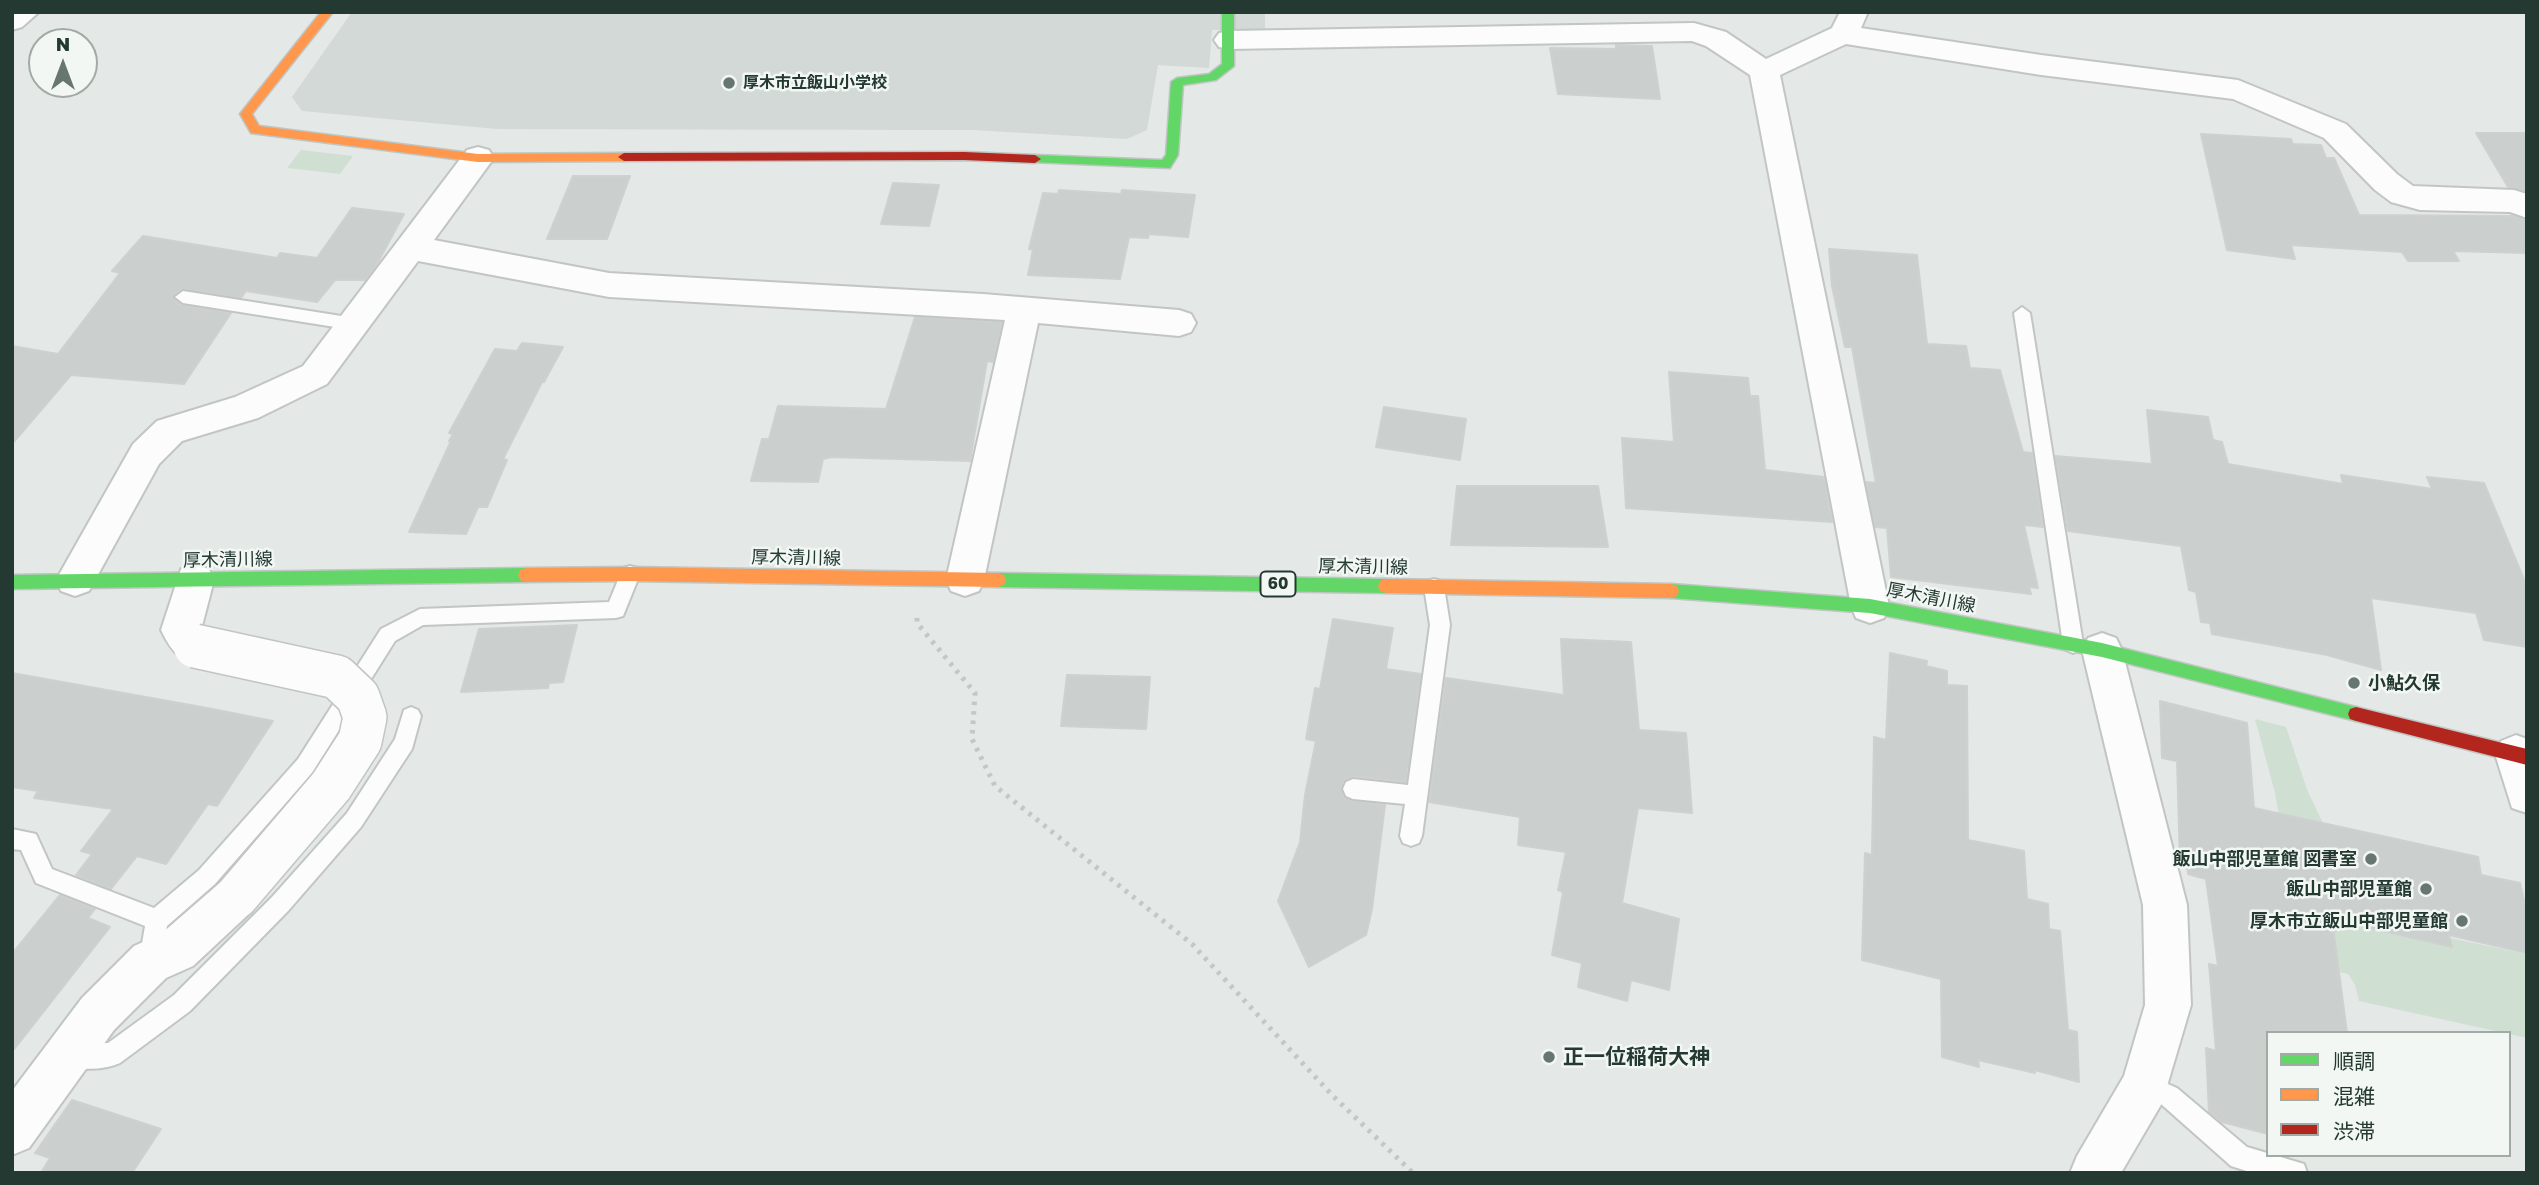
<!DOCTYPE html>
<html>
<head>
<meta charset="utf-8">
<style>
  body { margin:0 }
  #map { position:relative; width:2539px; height:1185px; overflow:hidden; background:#e4e8e6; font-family:"Golos Text","Noto Sans JP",sans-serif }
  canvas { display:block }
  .frame { position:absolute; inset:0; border:14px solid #243932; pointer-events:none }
  .legend { position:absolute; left:2266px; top:1031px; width:245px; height:126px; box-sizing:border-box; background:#f2f7f4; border:2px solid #a0aba6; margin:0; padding:9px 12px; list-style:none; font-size:21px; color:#243932 }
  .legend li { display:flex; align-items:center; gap:14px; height:35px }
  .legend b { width:35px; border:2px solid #a0aba6 }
  .north { position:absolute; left:28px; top:28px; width:70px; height:70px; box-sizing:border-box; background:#f2f7f4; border:2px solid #a0aba6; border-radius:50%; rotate:0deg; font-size:19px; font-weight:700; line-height:28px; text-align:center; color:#243932 }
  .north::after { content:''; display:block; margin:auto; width:24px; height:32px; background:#677671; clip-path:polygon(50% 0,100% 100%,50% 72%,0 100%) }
</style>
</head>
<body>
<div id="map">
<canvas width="2539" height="1185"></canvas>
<div class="frame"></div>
<ul class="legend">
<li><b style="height:9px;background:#63d668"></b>順調</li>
<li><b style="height:9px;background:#ff974d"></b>混雑</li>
<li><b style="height:9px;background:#b3261e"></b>渋滞</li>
</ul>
<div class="north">N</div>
</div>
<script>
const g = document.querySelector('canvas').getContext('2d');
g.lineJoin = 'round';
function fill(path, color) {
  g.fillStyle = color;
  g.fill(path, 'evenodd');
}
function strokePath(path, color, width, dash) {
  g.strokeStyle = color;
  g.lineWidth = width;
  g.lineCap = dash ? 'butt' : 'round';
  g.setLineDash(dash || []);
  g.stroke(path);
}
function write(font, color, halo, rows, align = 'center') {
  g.font = font + ' "Golos Text","Noto Sans JP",sans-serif';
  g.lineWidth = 5;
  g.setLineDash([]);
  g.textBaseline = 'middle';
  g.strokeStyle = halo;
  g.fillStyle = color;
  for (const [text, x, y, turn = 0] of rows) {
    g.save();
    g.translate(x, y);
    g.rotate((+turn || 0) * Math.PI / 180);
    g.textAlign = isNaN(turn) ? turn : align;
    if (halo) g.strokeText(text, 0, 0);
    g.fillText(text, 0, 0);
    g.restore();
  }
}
const built = new Path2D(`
  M352,12h913v18h-53l-3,38 -51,-3 -11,65 -20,9 -154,-9 -476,-1 -195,-18 -10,-14z`);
const green = new Path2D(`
  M301,150l52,6 -13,18 -53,-6z
  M2255,719l31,8 22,65 17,35 14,88 188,39v84l-168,-37 -4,-16 -7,-11 -29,-7 -15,-10 -29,-164z`);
const building = new Path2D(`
  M1616,45l36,1 8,53 -102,-5 -8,-46 66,1z
  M2476,133h51v58l-19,-4z
  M2201,134l90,5 2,5 28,1 5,13h8l25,57 153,1 15,4v33l-74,-2 6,10h-51l-6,-9 -111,-7 4,14 -68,-9z
  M573,176h57l-23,63h-60z
  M893,183l46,2 -10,41 -48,-2z
  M1059,190l62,4 1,-4 73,5 -7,42 -39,-3 -1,4 -19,-1 -9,42 -92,-4 5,-25 -4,-1 14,-56 15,1z
  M352,208l52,6 -27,50 -12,16h-30l-18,22 -71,-11 -5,7 -60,-9 -9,8 9,8 50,8 -47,71 -113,-9 -59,69v-98l46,8 62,-81 -8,-2 31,-35 134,22 3,-5 37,5z
  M1829,249l88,6 10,89 39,2 4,22 30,2 23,82 9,1 11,74 -19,-2 14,63 -9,-1 2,7 -140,-17 -4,-49 -12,-1 -9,-45 10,1 -24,-136h-7l-13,-61z
  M915,317l87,5 -9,40 -6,-1 -17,100 -139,-4 -8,2 -5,23 -67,-1 11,-42h7l9,-33 108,3z
  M522,343l41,4 -19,35h-2l-39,77 4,1 -20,47h-9l-12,27 -57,-2 42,-91h-2l4,-7 -4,-1 46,-84 22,2z
  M1669,372l79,6 2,18h8l7,74 59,7 8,45 -206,-14 -4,-70 52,4z
  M1384,407l82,12 -6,41 -84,-13z
  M2147,410l61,7 5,23 9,2 6,22 115,20 -2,-9 91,14 -5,-12 57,6 43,104v60l-43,-7 -8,-27 -105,-15 10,72 -54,-15 -115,-21 -2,-11 -9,-1 -5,-30 -7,-2 -8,-44 -113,-15 -13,-75 97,8z
  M1457,486h141l10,61 -157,-2z
  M1333,619l60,9 -7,41 35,5 -15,108 -53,-6 -8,4 -4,8 3,9 8,4 33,4 -13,104 -6,26 -57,32 -31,-66 22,-59 5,-47 11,-54 -10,-2 9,-51 5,1z
  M577,625l-14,57 -14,1 -1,5 -87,4 18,-63z
  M1561,639l70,3 8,88 47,3 6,80 -54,-5 -16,95 57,16 -10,71 -38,-10 -4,21 -49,-14 4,-24 -30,-8 11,-63 -5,-2 8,-38 -48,-7 2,-28 -91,-15 17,-124 118,17z
  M1890,653l37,8 -1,5 21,5v14l20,1 1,154 56,11 3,48 21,5 1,25 11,2 8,99 9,2 2,50 -44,-12v3l-57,-13 1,7 -37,-10 -1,-78 -79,-19 3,-107 7,2 2,-118 12,3z
  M12,673l195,35 66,13 -56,85 -9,-2 -42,60 -29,-8 -26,33 -35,-14 16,-21 -11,-3 32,-42 -79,-11 4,-7 -26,-4z
  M1067,675l83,2 -4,52 -85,-3z
  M2160,701l87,22 7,85 224,49 3,18 39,8 7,30v40l-78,-18 3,12 -120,-28 15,114h-79v101l-46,-12 -13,-10 -3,-64 10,3 -7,-87 9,2 -12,-87 -18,-5 -1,-11 -7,-2 -3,-100 -15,-3z
  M60,895l35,14 -7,9 22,9 -98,125v-98z
  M72,1100l89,29 -29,44h-91l9,-15 -15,-5z`);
const path = new Path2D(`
  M917,618v5l58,70 -3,46 23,47 197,158 140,151 81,78`);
const lane = new Path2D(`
  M183,291l171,27 6,2 2,4 -2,4 -6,2 -171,-27 -8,-6z
  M2022,307l8,6 53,331 -3,6 -7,3 -7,-3 -3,-6 -49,-331z
  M630,566l7,2 3,6 -17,42 -7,2 -193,7 -28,16 -83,132 -97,111 -48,42 -9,43 -8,3 -8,-3 -3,-8 6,-35 -109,-43 -15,-33 -9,-1v-20l24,5 16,35 102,39 45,-38 99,-111 83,-130 39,-20 189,-7 14,-34z
  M1434,579l7,2 3,6 6,38 -28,211 -3,7 -8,3 -8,-3 -3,-7 5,-32 -52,-5 -7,-3 -3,-7 3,-7 7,-3 55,6 22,-160 -6,-38 3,-6z
  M411,707l7,3 3,6 -9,33 -51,78 -73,84 -98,100 -70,52c-15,7 -42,8 -57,1l-4,-8 4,-8 8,-4 37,-1 66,-48 98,-98 75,-84 48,-74 9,-29z
  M2145,1074l32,14 70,59 57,17 3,9h-54l-22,-7 -70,-62 -24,-10 -4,-8 4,-8z`);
const street = new Path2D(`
  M12,12h27l-17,15 -10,3z
  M1840,12h28l-7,16 180,27 197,25 108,44 51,50 16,12 101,4 13,4v24l-17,-6 -90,-2 -29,-8 -16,-12 -51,-52 -91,-39 -192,-24 -195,-31 -66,31 109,531 -5,12 -14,5 -14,-5 -5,-12 -101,-531 -44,-29 -14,-5 -463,8 -10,-2 -5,-7 5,-7 10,-2 465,-8 32,9 40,27 66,-31z
  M478,147l11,3 5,8 -60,82 175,33 374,21 196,16 12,4 5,9 -5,9 -12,4 -141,-13 -54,257 -5,11 -14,5 -14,-5 -5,-11 59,-260 -396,-23 -191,-36 -91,123 -69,34 -76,23 -23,23 -70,127 -14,5 -14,-5 -5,-11 77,-136 24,-23 78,-24 68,-31 164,-216z
  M195,564l14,5 5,11 -12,46 13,20 -6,12c-26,9 -37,-5 -48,-28l20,-61z
  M2102,633l14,5 6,12 65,255 4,100 -29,98 -41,70h-51l7,-17 47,-80 21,-71 -2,-100 -61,-255 6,-12z
  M2516,735l11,4v74l-15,-5 -17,-54 6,-13z
  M237,875l15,6 7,15 -7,15 -59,55 -27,12 -52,52 -85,118 -17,7v-64l70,-93 52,-52 27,-12 61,-53z`);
const fast = new Path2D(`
  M1222,12h12v54l-18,14 -33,5 -5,70 -8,13 -139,-6 -2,-3 6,-4 127,5 4,-5 5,-73 6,-4 32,-4 13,-10z
  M526,568l6,2 2,5 -2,5 -6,2 -514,7v-14z
  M998,573l388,6 6,2 2,5 -2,5 -6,2 -388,-6 -6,-2 -2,-5 2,-5z
  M1671,584l199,15 232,44 254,64 6,2 2,5 -2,5 -6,2 -254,-64 -232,-44 -199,-15 -6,-2 -2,-5 2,-5z`);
const slow = new Path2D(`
  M321,12h12l-81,102 7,12 219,28 146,-1 6,4 -6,4 -146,1 -227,-29 -11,-19z
  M630,567l368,6 6,2 2,5 -2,5 -6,2 -368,-6 -104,1 -6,-2 -2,-5 2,-5 6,-2z
  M1386,579l285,5 6,2 2,5 -2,5 -6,2 -285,-5 -6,-2 -2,-5 2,-5z`);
const jam = new Path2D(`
  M964,152l71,3 6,4 -6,4 -71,-3 -340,1 -6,-4 6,-4z
  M2356,707l171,42v16l-171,-44 -6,-2 -2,-5 2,-5z`);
const streetBridge = new Path2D(`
  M195,646l142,31 21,20 7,20 -5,24 -29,45 -94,110`);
const markers = [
  [729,83,7,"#677671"],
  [2354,683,7,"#677671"],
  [2371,859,7,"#677671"],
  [2426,889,7,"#677671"],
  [2462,921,7,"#677671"],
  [1549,1057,7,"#677671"]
];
const farPoinames = [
  ["厚木市立飯山小学校",743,83]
];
const shields = [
  [1278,584,35]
];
const shieldNames = [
  ["60",1278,584]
];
const streetNames = [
  ["厚木清川線",796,558,1],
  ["厚木清川線",228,560,-1],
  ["厚木清川線",1363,567,1],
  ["厚木清川線",1931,598,11]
];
const poiNames = [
  ["小鮎久保",2368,683,"left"],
  ["飯山中部児童館 図書室",2357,859],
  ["飯山中部児童館",2412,889],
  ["厚木市立飯山中部児童館",2448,921]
];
const nearPoinames = [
  ["正一位稲荷大神",1563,1057]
];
fill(built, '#d2d9d6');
fill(green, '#cfe0d3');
fill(building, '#cbd0ce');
strokePath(building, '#cdd1cf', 2);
strokePath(lane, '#c1c5c3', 4);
strokePath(street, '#c1c5c3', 4);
strokePath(fast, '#c0c6c3', 3);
strokePath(slow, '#c0c6c3', 3);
strokePath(jam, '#c0c6c3', 3);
strokePath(path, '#c1c8c5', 5, [3.5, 6]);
fill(lane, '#fbfcfb');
fill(street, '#fbfcfb');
fill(fast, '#63d668');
fill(slow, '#ff974d');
fill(jam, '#b3261e');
strokePath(streetBridge, '#c1c5c3', 46, []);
strokePath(streetBridge, '#fbfcfb', 43);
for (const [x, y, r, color] of markers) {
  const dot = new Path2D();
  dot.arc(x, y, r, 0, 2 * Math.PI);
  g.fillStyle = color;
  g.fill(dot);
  strokePath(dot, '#f2f7f4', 2.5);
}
write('bold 16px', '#243932', '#f2f7f4', farPoinames, 'left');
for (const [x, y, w] of shields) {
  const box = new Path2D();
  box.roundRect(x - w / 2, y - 12.5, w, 25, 5);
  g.fillStyle = '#f2f7f4';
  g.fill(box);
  strokePath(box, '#243932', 2);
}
write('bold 16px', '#243932', null, shieldNames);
write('18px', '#243932', '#f2f7f4', streetNames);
write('bold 18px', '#243932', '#f2f7f4', poiNames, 'right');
write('bold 21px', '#243932', '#f2f7f4', nearPoinames, 'left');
</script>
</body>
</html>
